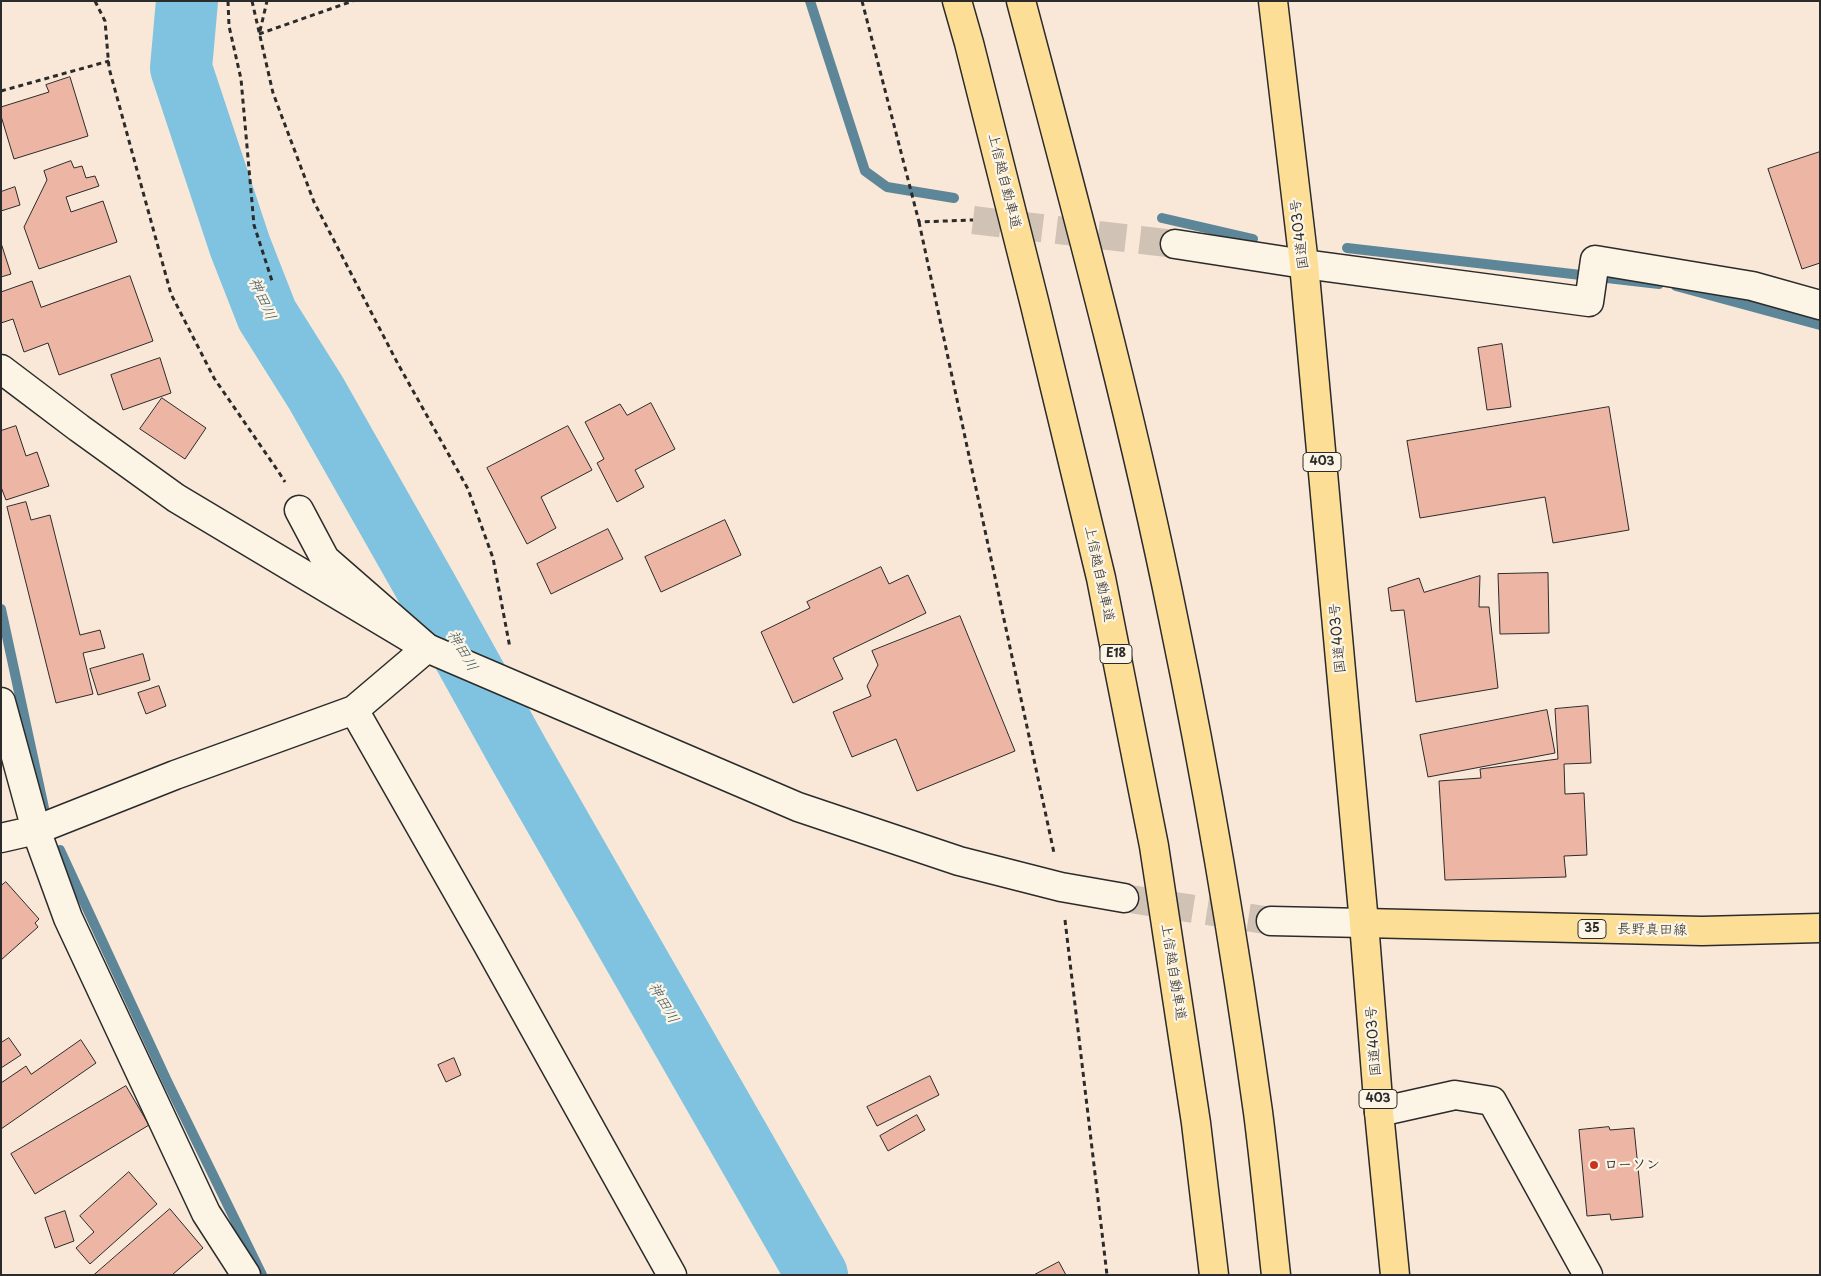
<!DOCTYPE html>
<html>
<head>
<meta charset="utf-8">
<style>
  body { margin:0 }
  #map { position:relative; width:1821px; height:1276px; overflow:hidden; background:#f9e8d8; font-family:"Playpen Sans",sans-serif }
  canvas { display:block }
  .frame { position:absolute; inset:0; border:2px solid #2b2b2b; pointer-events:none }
</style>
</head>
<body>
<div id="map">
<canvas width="1821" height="1276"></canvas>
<div class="frame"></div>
</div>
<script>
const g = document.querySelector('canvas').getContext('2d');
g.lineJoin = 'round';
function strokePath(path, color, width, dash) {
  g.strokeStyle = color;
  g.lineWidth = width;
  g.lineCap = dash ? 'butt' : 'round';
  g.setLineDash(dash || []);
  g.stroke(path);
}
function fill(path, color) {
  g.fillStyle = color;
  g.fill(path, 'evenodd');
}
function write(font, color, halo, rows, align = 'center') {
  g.font = font + ' "Playpen Sans","Klee One",sans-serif';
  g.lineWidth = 4.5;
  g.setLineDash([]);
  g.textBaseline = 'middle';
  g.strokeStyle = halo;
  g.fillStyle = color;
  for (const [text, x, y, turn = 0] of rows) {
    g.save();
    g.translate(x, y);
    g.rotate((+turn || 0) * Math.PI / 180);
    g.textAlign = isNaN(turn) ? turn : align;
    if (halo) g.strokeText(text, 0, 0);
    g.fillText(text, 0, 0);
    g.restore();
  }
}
const stream = new Path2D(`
  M810,1l55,170 22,16 67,11
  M1162,218l91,21
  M1347,248l312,36
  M1676,286l144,39
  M1,609l43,199
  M60,850l107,231 95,194`);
const river = new Path2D(`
  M187,1l-6,67 59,178 27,69 49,78 110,194 95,171 296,517`);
const building = new Path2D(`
  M70,77l18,59 -74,23 -13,-43v-9l48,-15 -3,-7z
  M1820,152v111l-18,6 -34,-100z
  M71,161l3,7 8,-2 4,12 9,-2 4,10 -33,11 5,15 32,-11 14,41 -78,27 -15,-42 23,-47 -3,-9z
  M15,187l5,18 -19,6v-19z
  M1,243l10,31 -10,3z
  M130,276l23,65 -94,34 -11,-32 -24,9 -11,-33 -12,4v-31l31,-11 9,26z
  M1502,344l9,63 -24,3 -9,-62z
  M160,358l11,35 -48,17 -12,-35z
  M162,398l44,30 -21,31 -45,-30z
  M651,403l24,46 -40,21 9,17 -27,15 -20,-39 7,-4 -19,-37 35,-18 7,11z
  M1609,407l20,123 -76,13 -8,-46 -125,21 -13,-77z
  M16,426l10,30 11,-4 12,34 -43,14 -5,-13v-56z
  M568,426l24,44 -51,27 15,31 -29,16 -40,-76z
  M26,502l5,18 19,-5 30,120 20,-5 5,18 -22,5 10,41 -37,9 -49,-196z
  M725,520l16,35 -80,37 -16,-35z
  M608,529l15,30 -72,35 -14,-30z
  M881,567l8,17 19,-9 18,38 -93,45 10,21 -50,24 -32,-71 49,-24 -3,-6z
  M1548,573l1,60 -49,1 -2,-60z
  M1480,576l-1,31h10l9,81 -82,14 -12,-92 -13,1 -3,-23 31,-10 5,14z
  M960,616l55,135 -98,40 -21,-52 -44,18 -19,-45 38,-16 -4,-10 11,-21 -6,-14z
  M143,654l7,26 -52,15 -8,-26z
  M159,686l7,20 -20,8 -8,-21z
  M1588,706l3,57 -27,1 1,30 19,-1 3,62 -23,1 2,21 -121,3 -6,-99 42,-3 -1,-9 78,-10 -3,-50z
  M1547,710l8,43 -127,24 -8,-42z
  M6,882l33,37 -4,4 3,4 -37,33v-74z
  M9,1038l12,17 -20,13v-25z
  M81,1040l15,23 -95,66v-46l25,-17 5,8z
  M454,1058l7,17 -15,7 -8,-17z
  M930,1076l9,19 -62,31 -10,-19z
  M126,1086l23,39 -114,69 -24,-40z
  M917,1115l8,15 -37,21 -8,-15z
  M1609,1127l1,3 24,-2 9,89 -32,3 -1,-6 -23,2 -8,-86z
  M129,1172l28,32 -67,60 -14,-16 18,-16 -14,-16z
  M170,1209l33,39 -31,27h-78z
  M65,1211l9,30 -19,7 -10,-30z
  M1059,1262l7,13h-32z`);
const streetTunnel = new Path2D(`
  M973,220l202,24`);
const secondaryTunnel = new Path2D(`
  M1124,898l147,23`);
const path = new Path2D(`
  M95,1l10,20 4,47 62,226 43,84 64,93 7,11
  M228,1l1,25 12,53 13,146 19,59
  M252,1l21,92 41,109 84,162 70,125 25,69 17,90
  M862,1l57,221 54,-2
  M260,31l7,-30
  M259,34l94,-33
  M1,91l108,-30
  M919,222l135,631
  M1065,920l42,355`);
const street = new Path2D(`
  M1175,244l129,20 285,38 6,-42 157,26 68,19
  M1,702l35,128 32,88 138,295 40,62
  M354,710l134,235 184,330
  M1,838l35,-8 139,-55 179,-65 73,-62 -102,-89 -26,-49
  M1379,1112l76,-17 37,6 96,174`);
const secondary = new Path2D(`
  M1,369l78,59 97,70 251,150 371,159 161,54 102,26 63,11
  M1271,921l93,2`);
const primary = new Path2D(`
  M1364,923l338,8 118,-3`);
const highway = new Path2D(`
  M957,1l12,42 66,262 66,273 53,268 42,277 18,152
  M1021,1c54,204 110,409 152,616 34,164 62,329 85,495 7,54 12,109 18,163
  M1273,1l31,263 60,659 15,189 16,163`);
const markers = [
  [1594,1165,5,"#c8321e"]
];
const shields = [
  [1322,462,38],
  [1116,654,32],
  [1592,929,28],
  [1378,1099,38]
];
const shieldNames = [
  ["403",1322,462],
  ["E18",1116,654],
  ["35",1592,929],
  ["403",1378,1099]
];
const streetNames = [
  ["上信越自動車道",1004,181,76],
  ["国道403号",1300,234,-97],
  ["上信越自動車道",1099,574,78],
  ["国道403号",1338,638,-95],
  ["長野真田線",1652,930,1],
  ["上信越自動車道",1173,972,81],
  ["国道403号",1374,1041,-94]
];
const poiNames = [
  ["ローソン",1604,1165]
];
const waterNames = [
  ["神田川",262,299,66],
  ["神田川",462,651,60],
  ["神田川",663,1003,60]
];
strokePath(stream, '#5d8698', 10);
strokePath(river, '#7fc3e0', 62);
fill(building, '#edb5a3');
strokePath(building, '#2b2b2b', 1);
strokePath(streetTunnel, '#d0c2b5', 28, [28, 14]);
strokePath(secondaryTunnel, '#d0c2b5', 28, [28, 14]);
strokePath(street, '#2b2b2b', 31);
strokePath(secondary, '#2b2b2b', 31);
strokePath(primary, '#2b2b2b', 31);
strokePath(highway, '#2b2b2b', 31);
strokePath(path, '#2b2b2b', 3, [5, 4]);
strokePath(street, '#fcf5e5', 28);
strokePath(secondary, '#fcf5e5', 28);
strokePath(primary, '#fdde96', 28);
strokePath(highway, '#fdde96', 28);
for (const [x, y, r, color] of markers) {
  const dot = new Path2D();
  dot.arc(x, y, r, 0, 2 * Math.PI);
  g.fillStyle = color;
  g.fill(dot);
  strokePath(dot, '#fcf5e5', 2);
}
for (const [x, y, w] of shields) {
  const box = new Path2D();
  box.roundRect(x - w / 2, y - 9.5, w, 19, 4);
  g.fillStyle = '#fcf5e5';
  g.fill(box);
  strokePath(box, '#2b2b2b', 1);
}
write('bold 12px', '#2b2b2b', null, shieldNames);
write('14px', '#2b2b2b', '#fcf5e5', streetNames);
write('bold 14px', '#2b2b2b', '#fcf5e5', poiNames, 'left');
write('italic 15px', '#445961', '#fcf5e5', waterNames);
</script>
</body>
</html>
